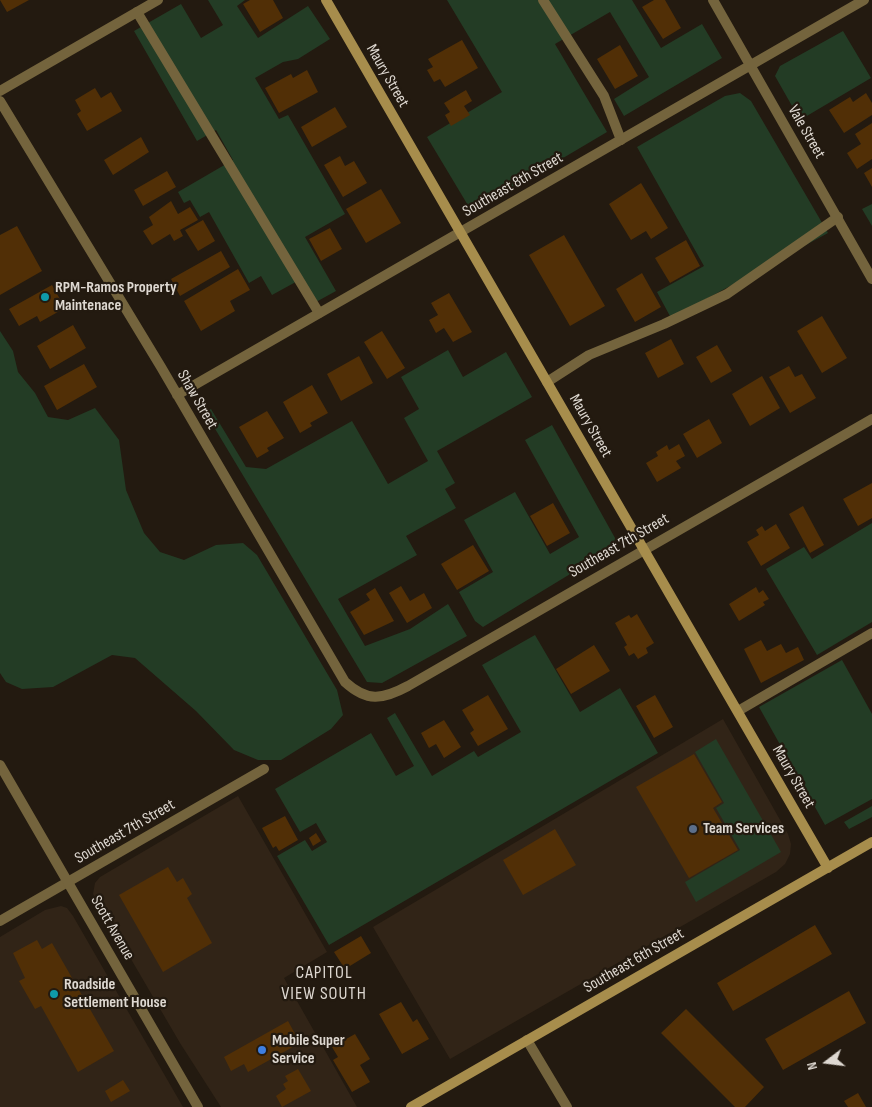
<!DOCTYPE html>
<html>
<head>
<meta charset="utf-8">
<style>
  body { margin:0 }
  #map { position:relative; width:872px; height:1107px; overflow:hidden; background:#231a10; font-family:"Sofia Sans Condensed",sans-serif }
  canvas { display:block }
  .north { position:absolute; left:802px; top:1037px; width:50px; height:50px; -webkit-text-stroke:4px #231a10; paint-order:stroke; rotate:255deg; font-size:14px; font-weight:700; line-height:20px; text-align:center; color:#ded8d1 }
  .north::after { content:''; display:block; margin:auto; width:18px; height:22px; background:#ded8d1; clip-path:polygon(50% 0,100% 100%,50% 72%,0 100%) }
</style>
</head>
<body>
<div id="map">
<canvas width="872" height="1107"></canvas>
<div class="north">N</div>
</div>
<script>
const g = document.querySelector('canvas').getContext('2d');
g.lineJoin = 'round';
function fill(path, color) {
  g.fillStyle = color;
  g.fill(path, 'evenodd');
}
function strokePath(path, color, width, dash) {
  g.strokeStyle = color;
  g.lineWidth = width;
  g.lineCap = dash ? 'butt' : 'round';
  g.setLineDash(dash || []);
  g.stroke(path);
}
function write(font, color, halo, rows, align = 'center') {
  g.font = font + ' "Sofia Sans Condensed",sans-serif';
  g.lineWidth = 4.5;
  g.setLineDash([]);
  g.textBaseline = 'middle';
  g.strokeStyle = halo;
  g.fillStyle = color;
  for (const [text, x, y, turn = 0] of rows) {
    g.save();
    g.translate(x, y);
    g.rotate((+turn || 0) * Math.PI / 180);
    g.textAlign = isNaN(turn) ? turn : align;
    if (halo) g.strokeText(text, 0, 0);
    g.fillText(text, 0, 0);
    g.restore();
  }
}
const commercial = new Path2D(`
  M723,719l65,115 3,10 -1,10 -5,10 -9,8 -326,187 -77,-132z
  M238,796l89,156 -43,26 73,129h-136l-41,-64 -87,-149 2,-11 5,-6z
  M61,906l6,2 6,8 110,191h-183v-170l45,-27z`);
const green = new Path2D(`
  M208,0h37l-8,6 21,32 50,-32 22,33 -32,20 -15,3 -28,16 24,41 9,-4 57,99 -40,23 31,54 -20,11 -13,-24 -31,17 -11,-19 -12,7 -40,-71 -9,5 -10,-17 -6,3 -6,-11 55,-32 -17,-30 -19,11 -63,-110 47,-27 20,34 22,-13z
  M447,0h185l29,48 41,-24 20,34 -98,58 -10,-17 35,-22 -39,-65 -55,32 52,88 -135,80 -45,-75 75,-45z
  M843,31l28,47 -71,42 -25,-44 5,-10z
  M740,93l11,8 77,132 -157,85 -14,-26 47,-26 -67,-119 88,-51z
  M872,204v22l-10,-17z
  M0,331l13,20 5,21 17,21 13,24 20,3 27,-12 24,32 7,50 18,43 16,19 24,8 32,-15 27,-2 14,12 80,135 6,25 -12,14 -50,31h-23l-24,-10 -38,-39 -61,-53 -23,-3 -59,32 -31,2 -16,-7 -6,-9z
  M448,350l15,27 43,-25 26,45 -95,54 18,32 -10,6 11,19 -50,28 11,19 -79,44 27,47 45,-17 38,-25 19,32 -85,47 -15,-1 -162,-270 6,-3 35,58 20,2 86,-48 36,63 40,-23 -24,-43 15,-9 -18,-32z
  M552,425l63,113 -2,10 -130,79 -8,-6 -16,-29 34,-20 -29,-52 51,-28 35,62 29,-17 -54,-97z
  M872,523v99l-55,33 -51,-86 38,-22 8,12z
  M535,635l45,77 40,-24 38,65 -329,192 -52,-89 28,-16 7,11 15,-9 -11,-19 -16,9 -25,-43 96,-56 25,43 18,-10 -27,-48 8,-5 37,63 42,-25 4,6 43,-25 -39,-67z
  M842,660l30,54v85l-47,26 -66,-118z
  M716,739l65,113 -85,50 -11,-20 55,-32 -24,-42 8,-5 -29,-51z
  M872,806v11l-23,12 -5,-7z`);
const building = new Path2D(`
  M0,0h29l-22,12z
  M250,0h23l10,18 -23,14 -17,-28z
  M654,0h11l16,28 -18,11 -21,-32z
  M462,40l16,28 -33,19 -5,-8 -6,3 -7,-12 6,-3 -5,-8z
  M620,45l18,31 -23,13 -18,-30z
  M307,70l11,22 -39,21 -14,-25 26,-14 2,4z
  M95,88l6,10 10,-6 11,19 -35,20 -10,-17 4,-3 -6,-11z
  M466,90l6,11 -8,5 6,9 -19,11 -6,-11 5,-3 -6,-9z
  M866,93l6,10v12l-28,18 -15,-23 21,-13 3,5z
  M335,107l12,20 -35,20 -11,-20z
  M872,123v36l-15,10 -10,-16 14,-9 -6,-10z
  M141,137l8,15 -36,23 -9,-15z
  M340,156l5,10 9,-5 13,22 -24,14 -19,-32z
  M872,168v19l-8,-14z
  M167,171l9,16 -33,19 -9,-16z
  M641,183l27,45 -17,11 -5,-8 -15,9 -22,-36z
  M381,189l20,34 -35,20 -20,-34z
  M171,201l7,13 12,-7 8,13 -18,10 3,6 -9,5 -4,-7 -18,11 -9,-14 10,-6 -4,-8z
  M203,220l12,21 -17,10 -13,-21z
  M17,226l25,45 -42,24v-60z
  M330,228l12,21 -21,12 -12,-22z
  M564,235l41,71 -35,20 -41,-71z
  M686,240l14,26 -30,17 -15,-25z
  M221,251l9,16 -50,29 -9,-17z
  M238,269l12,21 -20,11 5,10 -34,20 -17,-30z
  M642,273l19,34 -26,15 -19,-33z
  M52,285l13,23 -25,14 -3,-6 -18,10 -10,-17z
  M449,293l23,39 -19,10 -9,-14 -8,5 -7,-13 9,-5 -7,-12z
  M822,316l25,42 -25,15 -25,-42z
  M73,325l13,23 -36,21 -13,-23z
  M382,331l23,37 -18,11 -23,-37z
  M671,339l13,25 -26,14 -13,-25z
  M717,345l15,26 -21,12 -15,-26z
  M359,356l14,27 -32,18 -14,-27z
  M84,364l13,23 -40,23 -13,-24z
  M789,366l6,11 7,-3 14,24 -26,15 -21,-36z
  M762,376l18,32 -30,18 -18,-32z
  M312,385l16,28 -18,10 2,3 -12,7 -17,-31z
  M267,411l17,27 -17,10 2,3 -12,7 -18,-31z
  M709,419l13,24 -25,15 -14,-24z
  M679,444l6,12 -9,5 5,7 -24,14 -11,-19 12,-7 -2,-4 11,-7 2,5z
  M872,483v35l-14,8 -15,-27z
  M553,503l17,30 -23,13 -17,-30z
  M803,506l21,39 -14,8 -21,-39z
  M776,524l14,24 -29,18 -14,-24 12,-7 -3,-5 6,-4 3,5z
  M473,545l16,26 -32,19 -16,-26z
  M401,586l9,15 14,-8 8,15 -25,15 -18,-30z
  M756,587l3,6 4,-3 6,9 -6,3 2,3 -26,16 -10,-17z
  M375,588l19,33 -30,14 -14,-23 20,-12 -4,-6z
  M637,614l17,29 -8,5 2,5 -10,6 -4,-6 -5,3 -5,-9 3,-2 -12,-22 14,-8 2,3z
  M761,640l6,11 14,-7 5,9 12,-6 6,13 -43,23 -17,-34z
  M594,645l16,26 -39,23 -15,-25z
  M488,695l20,34 -30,17 -8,-13 4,-3 -12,-20z
  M655,695l18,32 -19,11 -18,-32z
  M444,720l17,27 -17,11 -8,-14 -7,4 -8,-15z
  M694,754l28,48 -9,6 25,42 -49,28 -53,-91z
  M285,816l13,24 -19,11 -3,-5 -3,2 -11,-20z
  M555,829l21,36 -53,30 -20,-35z
  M316,833l5,8 -8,5 -4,-8z
  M168,867l9,15 6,-4 9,16 -5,4 25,45 -49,29 -44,-77z
  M815,925l17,29 -99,57 -16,-28z
  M361,936l10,17 -26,16 -11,-17z
  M37,940l5,9 10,-6 62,108 -36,21 -37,-66 -6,3 -16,-28 6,-3 -12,-25z
  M849,991l17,32 -83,47 -18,-31z
  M401,1002l12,20 4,-3 12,20 -27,15 -23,-40z
  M686,1009l78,78 -19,20h-10l-74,-74z
  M288,1021l12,22 -52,29 -4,-8 -13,7 -7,-14z
  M355,1034l15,25 -10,6 10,17 -18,10 -19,-32 5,-3 -6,-10z
  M298,1069l13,22 -29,16 -6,-11 10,-7 -3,-5 5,-3 -3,-5z
  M123,1080l7,11 -19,11 -6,-11z
  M858,1093l8,14h-18l-4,-6z`);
const service = new Path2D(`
  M543,0l61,96 17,44
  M137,12l182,301
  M547,382l42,-27 75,-31 63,-30 111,-77
  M738,711l134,-78`);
const minor = new Path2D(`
  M713,0l159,279
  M0,91l158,-91
  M0,101l161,266 184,315c22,20 37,18 63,4l464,-267
  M177,395l687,-395
  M0,921l264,-152
  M527,1040l40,67`);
const tertiary = new Path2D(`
  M0,765l198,342`);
const secondary = new Path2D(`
  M326,0l502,868
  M411,1107l461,-265`);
const markers = [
  [45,297,5,"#0f9aa8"],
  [693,829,5,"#5c6f8a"],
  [54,994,5,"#0f9aa8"],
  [262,1050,5,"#3f7fe0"]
];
const streetNames = [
  ["Maury Street",387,76,60],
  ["Vale Street",806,132,60],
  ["Southeast 8th Street",513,185,-30],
  ["Shaw Street",197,400,60],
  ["Maury Street",590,426,60],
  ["Southeast 7th Street",619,546,-30],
  ["Maury Street",793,777,60],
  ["Southeast 7th Street",125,832,-30],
  ["Scott Avenue",112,928,60],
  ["Southeast 6th Street",634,961,-30]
];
const poiNames = [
  ["RPM-Ramos Property",55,288],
  ["Maintenace",55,306],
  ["Team Services",703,829],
  ["Roadside",64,985],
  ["Settlement House",64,1003],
  ["Mobile Super",272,1041],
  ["Service",272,1059]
];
const neighbourhoodNames = [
  ["CAPITOL",324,973],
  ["VIEW SOUTH",324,994]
];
fill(commercial, '#312417');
fill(green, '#233c25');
fill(building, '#512f06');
strokePath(service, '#74643d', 10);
strokePath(minor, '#74643d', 10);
strokePath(tertiary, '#74643d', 10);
strokePath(secondary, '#a78d4c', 10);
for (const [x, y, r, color] of markers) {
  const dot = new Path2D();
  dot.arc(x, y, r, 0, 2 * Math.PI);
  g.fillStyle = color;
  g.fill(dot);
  strokePath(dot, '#231a10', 2);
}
write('16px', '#ded8d1', '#231a10', streetNames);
write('bold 16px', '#ded8d1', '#231a10', poiNames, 'left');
g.letterSpacing = '1px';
write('18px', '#ded8d1', '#231a10', neighbourhoodNames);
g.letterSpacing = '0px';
</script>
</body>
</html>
